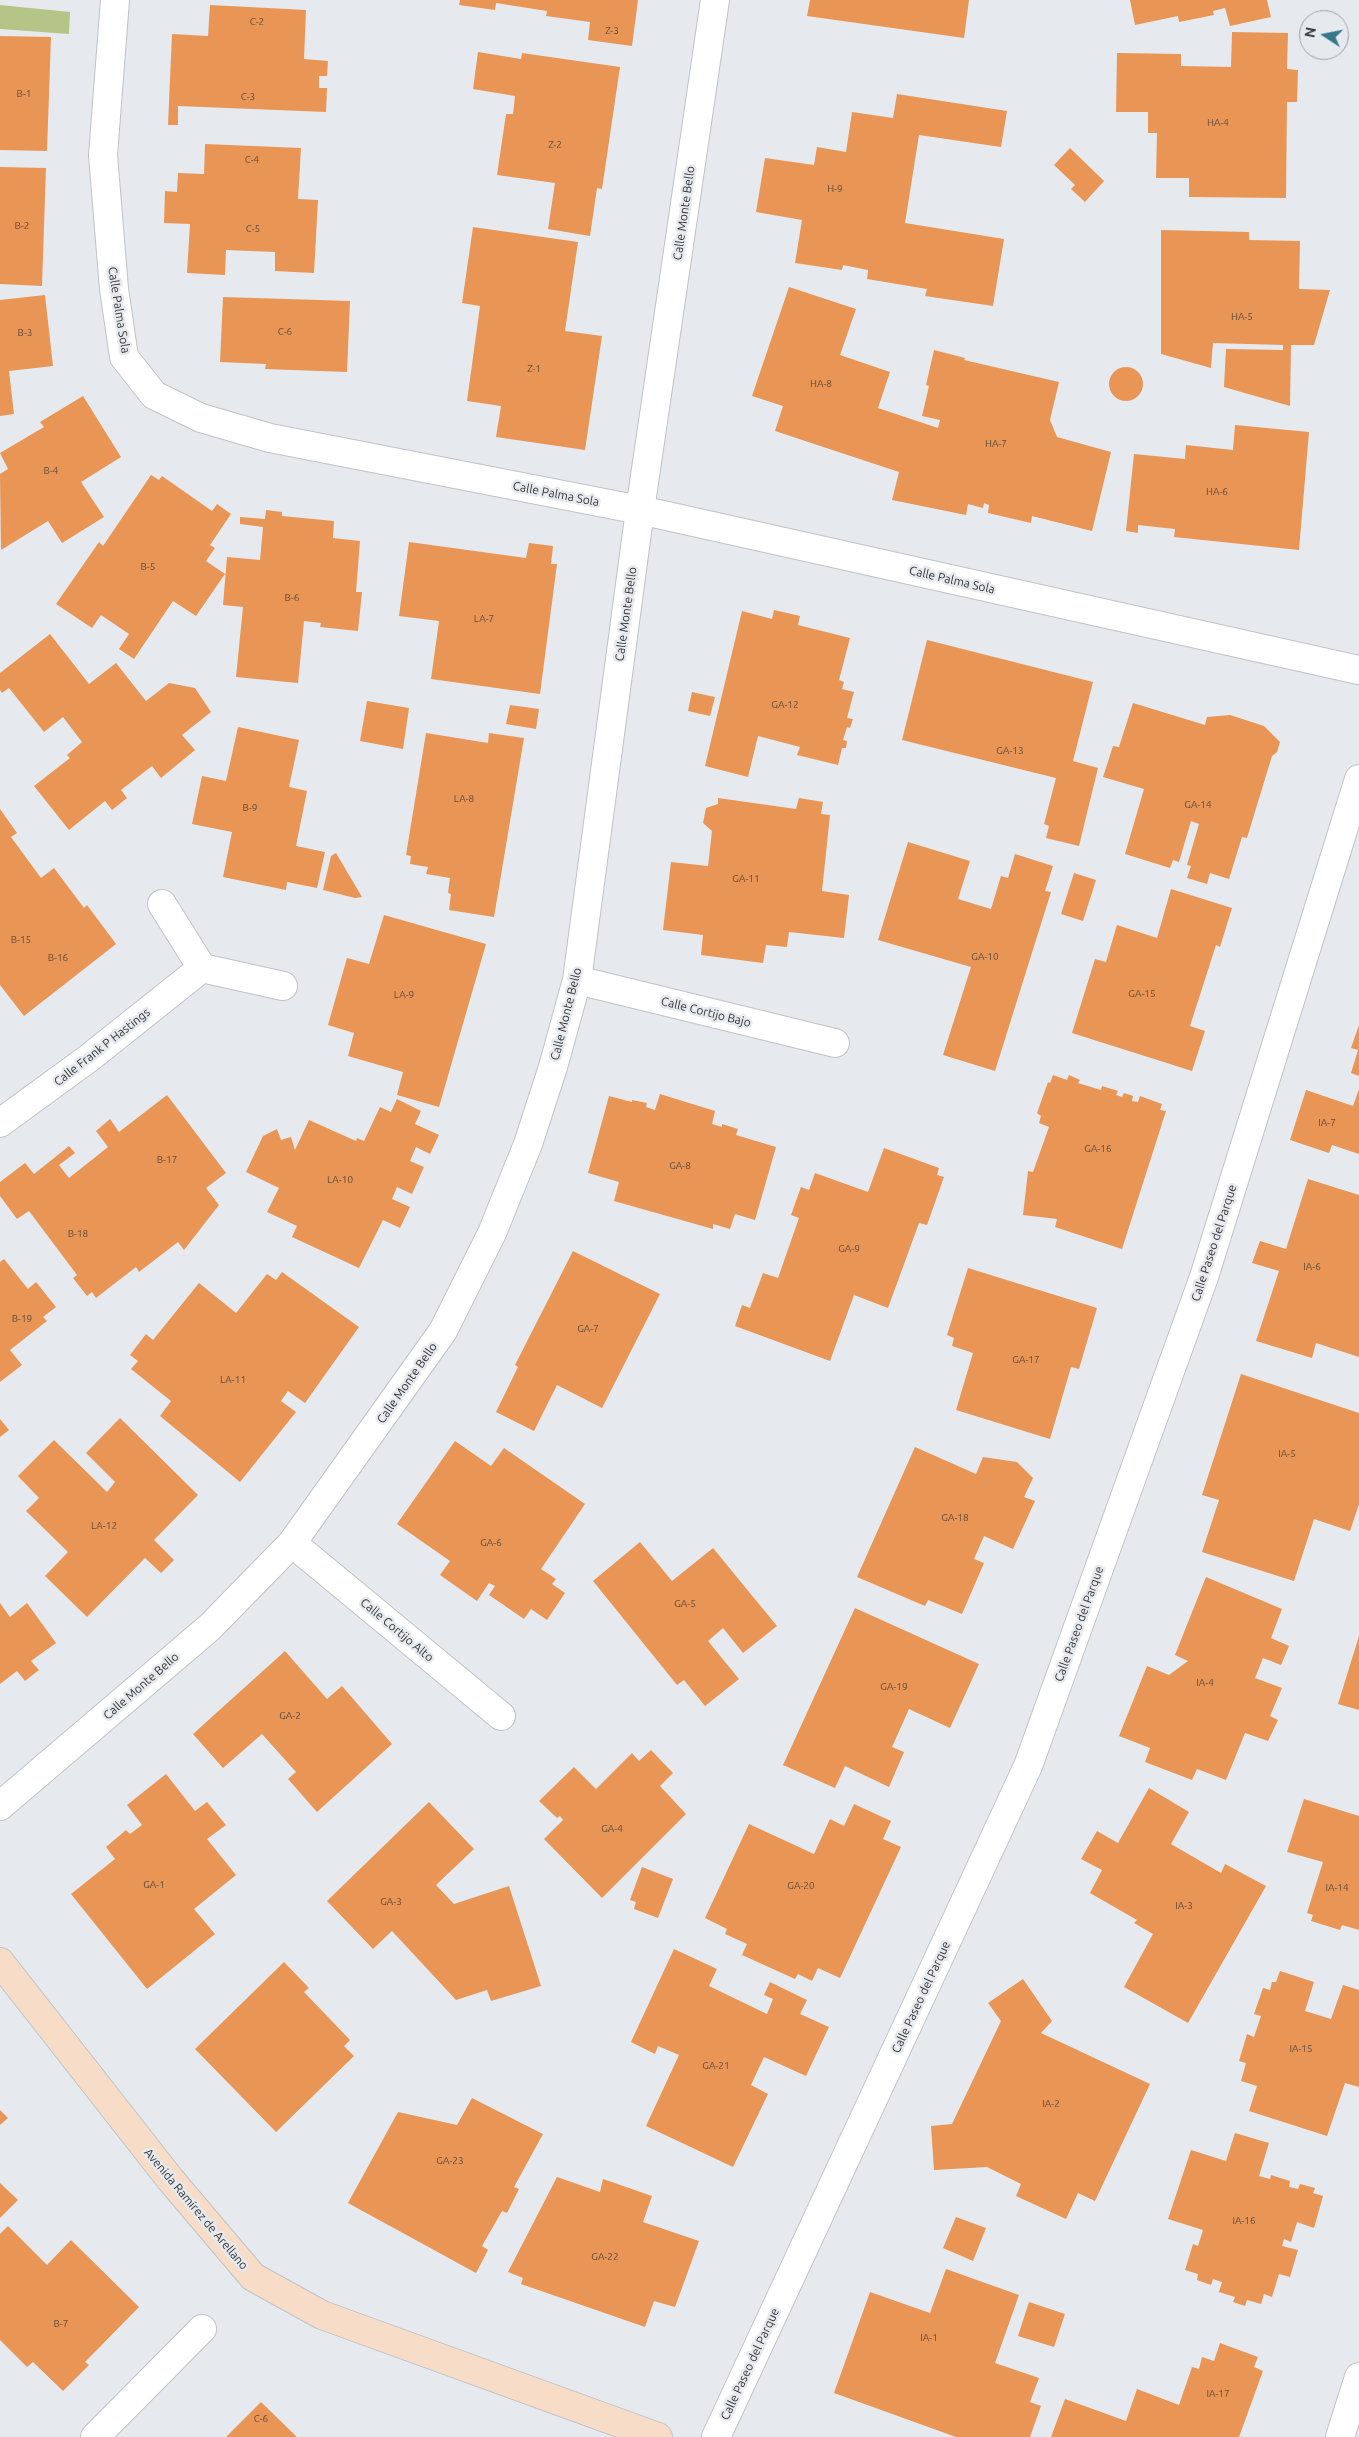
<!DOCTYPE html>
<html>
<head>
<meta charset="utf-8">
<style>
  body { margin:0 }
  #map { position:relative; width:1359px; height:2437px; overflow:hidden; background:#e6eaee; font-family:Ubuntu,sans-serif }
  canvas { display:block }
  .north { position:absolute; left:1299px; top:10px; width:50px; height:50px; box-sizing:border-box; background:#e6eaee; border:1px solid #9fa2a5; border-radius:50%; rotate:281deg; font-size:14px; font-weight:700; line-height:20px; text-align:center; color:#343637 }
  .north::after { content:''; display:block; margin:auto; width:18px; height:22px; background:#357889; clip-path:polygon(50% 0,100% 100%,50% 72%,0 100%) }
</style>
</head>
<body>
<div id="map">
<canvas width="1359" height="2437"></canvas>
<div class="north">N</div>
</div>
<script>
const g = document.querySelector('canvas').getContext('2d');
g.lineJoin = 'round';
function fill(path, color) {
  g.fillStyle = color;
  g.fill(path, 'evenodd');
}
function strokePath(path, color, width, dash) {
  g.strokeStyle = color;
  g.lineWidth = width;
  g.lineCap = dash ? 'butt' : 'round';
  g.setLineDash(dash || []);
  g.stroke(path);
}
function write(font, color, halo, rows, align = 'center') {
  g.font = font + ' Ubuntu,sans-serif';
  g.lineWidth = 5;
  g.setLineDash([]);
  g.textBaseline = 'middle';
  g.strokeStyle = halo;
  g.fillStyle = color;
  for (const [text, x, y, turn = 0] of rows) {
    g.save();
    g.translate(x, y);
    g.rotate((+turn || 0) * Math.PI / 180);
    g.textAlign = isNaN(turn) ? turn : align;
    if (halo) g.strokeText(text, 0, 0);
    g.fillText(text, 0, 0);
    g.restore();
  }
}
const green = new Path2D(`
  M0,5l70,7 -1,22 -69,-5z`);
const building = new Path2D(`
  M460,0h178l-6,46 -44,-6 2,-18 -44,-6 1,-5 -51,-8 -1,7 -36,-5z
  M810,0h159l-5,38 -157,-22z
  M1130,0h137l4,17 -41,9 -5,-18 -12,3 1,4 -35,7 -1,-6 -43,9z
  M210,5l96,5 -2,49 24,2 -1,15h-8v12h8l-1,24 -148,-6v19h-10l4,-91 36,2z
  M1232,32l56,1 -1,36 11,1 -1,32h-10l-1,96 -97,-1v-19h-33l1,-45h-9v-21h-32l1,-59 64,1v12l50,1z
  M0,36l51,1 -4,114 -47,-1z
  M478,52l43,7 1,-6 98,14 -18,122 -5,-1 -7,48 -42,-7 7,-46 -58,-8 9,-61h7l2,-18 -42,-7z
  M897,94l110,17 -6,36 -82,-12 -14,88 99,16 -11,67 -68,-10 2,-7 -60,-10 1,-9 -25,-5 -1,5 -47,-7 7,-43 -46,-8 9,-54 49,7 3,-18 29,5 6,-40 41,6z
  M205,144l96,4 -3,51 20,1 -4,73 -39,-2v-19l-49,-2 -1,25 -38,-2 3,-49 -26,-1 1,-32 12,1 1,-19 26,1z
  M1070,148l34,33 -19,21 -14,-13 4,-4 -21,-20z
  M0,167l46,1 -4,118 -42,-2z
  M473,227l105,15 -13,89 37,5 -17,114 -89,-13 5,-31 -34,-5 13,-95 -18,-3z
  M1161,230l88,2v8l51,1 -1,48 31,1 -16,55h-23l-1,61 -66,-19 2,-38 57,1v-5l-70,-2 -2,25 -50,-14z
  M789,287l67,22 -16,46 50,17 -12,36 60,20 2,-8 -18,-4 7,-30 -3,-1 8,-35 31,8 -1,2 95,22 -9,38 7,17 54,15 -19,79 -60,-15 -1,7 -43,-10 1,-8 -5,-2 -1,5 -15,-4 -2,11 -74,-15 7,-28 -124,-41 8,-25 -31,-10z
  M45,295l8,71 -44,5 5,43 -14,2v-116z
  M223,297l127,4 -3,71 -82,-3 1,-5 -46,-2z
  M1109 384a17 17 0 1 1 34 0a17 17 0 1 1-34 0Z
  M83,396l38,61 -40,25 23,35 -42,26 -14,-22 -47,29 -1,-76 8,-5 -8,-16 44,-26 -4,-5z
  M1235,425l74,7 -10,118 -125,-13 1,-8 -37,-4v8l-12,-2 8,-77 51,5 1,-14 47,5z
  M151,475l8,5 3,-4 50,35 5,-7 14,10 -21,31 5,3 -9,13 19,13 -29,42 -23,-15 -39,58 -15,-10 10,-15 -28,-19 -9,13 -36,-24 43,-62 4,4z
  M266,510l16,2v4l52,5 -1,17 27,3 -4,51h6l-4,39 -38,-4 1,-4 -17,-2 -6,62 -62,-6 7,-70 -20,-2 4,-48 33,3 3,-33 -23,-3v-7l25,2z
  M409,542l117,16 3,-15 24,3 -2,18h6l-17,130 -109,-15 8,-58 -40,-5z
  M774,610l26,6 -2,9 52,13 -11,42 5,2 -2,7 12,3 -7,26 6,1 -3,9 -3,-1 -4,13 4,1 -1,7h-4l-4,17 -41,-10 3,-8 -42,-11 -10,41 -43,-11 37,-155 30,8z
  M50,634l39,50 27,-21 30,38 23,-18 26,5 16,24 -29,23 13,15 -34,28 -9,-12 -31,24 6,8 -15,12 -7,-9 -36,29 -35,-44 36,-28 -3,-3 15,-13 -19,-25 -19,15 -35,-44 -7,5 -2,-3v-17z
  M927,640l166,42 -20,79 25,7 -19,78 -33,-8 3,-12 -5,-2 12,-46 -154,-38z
  M692,692l23,5 -5,19 -22,-5z
  M367,701l42,7 -6,41 -43,-8z
  M1133,703l72,22 2,-8 23,-2 34,11 16,16 -3,10 -5,4 -25,82 -5,-1 -13,42 -19,-6 -3,11 -20,-6 4,-12 -4,-1 12,-41 -8,-3 -12,41 -6,-2 -3,8 -45,-14 19,-65 -41,-12 10,-31 6,1z
  M510,705l29,4 -3,20 -30,-5z
  M238,727l61,13 -10,47 18,4 -11,55 29,6 -8,36 -30,-6 -1,8 -63,-13 9,-45 -40,-8 10,-48 24,5z
  M426,733l62,10 1,-10 35,5 -30,179 -45,-7 2,-16 -3,-1 2,-15 -24,-4 2,-7 -18,-3 1,-8 -5,-1z
  M718,798l78,11 3,-11 24,4 -2,12 9,1 -8,76 27,4 -5,43 -55,-6 -2,15 -21,-2 -3,18 -62,-8 2,-20 -40,-5 8,-68 37,4 4,-35 -9,-8 3,-15 12,-4z
  M0,809l17,24 -6,4 30,41 13,-10 30,40 3,-3 29,39 -92,72 -24,-31z
  M908,842l62,19 -12,38 33,10 10,-33 7,2 7,-24 38,12 -8,25 6,1 -56,179 -52,-16 28,-88 -93,-27z
  M336,853l26,44 -7,1 -32,-8 8,-34z
  M1074,873l22,7 -13,41 -22,-7z
  M1171,889l61,19 -12,39 -4,-2 -26,81 15,5 -13,40 -120,-38 23,-74 11,3 11,-37 40,13z
  M384,915l102,29 -47,163 -42,-12 6,-23 -55,-16 6,-23 -26,-8 19,-67 22,6z
  M1359,1025v51l-8,-3 7,-23 -7,-2z
  M1053,1075l14,5 2,-5 11,5 -2,3 23,7 1,-4 16,5 -2,4 6,2 2,-4 9,3 -1,5 6,1 2,-6 22,8 -2,6 6,1 -44,138 -67,-22 2,-8 -34,-4 5,-44 5,1 16,-45 -10,-4 2,-7 -4,-3 11,-31 2,1z
  M1359,1089v65l-27,-9 -3,8 -39,-13 16,-50 47,16z
  M660,1094l55,17 -3,13 10,3v-3l16,5 -2,6 40,12 -21,73 -20,-6 -5,15 -17,-5v5l-99,-28 5,-19 -31,-9 21,-77 23,6v-2l15,3 -1,4 9,3z
  M167,1095l59,78 -20,15 13,17 -35,45 -6,-8 -39,30 -3,-5 -40,31 -4,-6 -5,4 -14,-18 4,-3 -48,-64 -12,8 -17,-23v-14l25,-19 9,11 35,-28 6,7 -16,12 10,13 39,-31 -12,-16 14,-12 9,13z
  M397,1099l24,12 -6,13 24,11 -9,19 -14,-7 -6,14 14,6 -12,27 -15,-7 -5,12 18,8 -10,21 -17,-8 -24,48 -67,-31 5,-11 -30,-14 12,-24 -33,-16 17,-36 14,-7 4,11 10,-3 4,13 14,-30 47,21 1,-3 7,3 16,-34 11,5z
  M884,1148l55,20 -2,7 7,2 -17,48 -8,-2 -31,85 -34,-13 -24,66 -95,-35 7,-21 8,3 13,-35 15,5 21,-60 -8,-3 10,-28 8,3 6,-17 53,19z
  M1308,1179l51,16v162l-43,-14 -4,15 -56,-17 23,-70 -27,-8 8,-22 26,8z
  M573,1251l87,43 -58,114 -45,-23 -23,46 -38,-19 22,-45 -3,-2z
  M4,1259l24,30 8,-7 20,25 -13,10 4,4 -37,29 12,15 -22,17v-120z
  M968,1268l129,40 -18,61 -8,-2 -21,72 -94,-29 17,-57 -21,-7 2,-8 -7,-3z
  M282,1272l77,55 -54,76 -17,-12 -7,10 15,11 -56,70 -80,-66 11,-15 -40,-32 7,-8 -8,-6 16,-21 7,6 46,-57 37,30 31,-39 9,6z
  M1241,1374l118,39v91l-9,27 -36,-12 -20,62 -92,-29 17,-52 -17,-5z
  M120,1418l78,77 -44,45 20,20 -13,13 -16,-15 -58,59 -42,-41 23,-24 -42,-41 13,-13 -21,-22 36,-36 53,52 8,-10 -29,-29z
  M0,1419l9,11 -9,7z
  M455,1441l36,25 13,-18 81,56 -44,65 15,10 -4,5 13,9 -18,27 -16,-11 -7,10 -35,-24 6,-9 -6,-3 -12,18 -37,-26 10,-14 -53,-37z
  M915,1447l61,27 7,-17 34,5 16,16 -9,19 11,4 -22,48 -29,-13 -10,23 10,4 -22,51 -34,-14 -3,6 -68,-29z
  M640,1542l32,39 41,-33 64,78 -34,27 -20,-25 -15,13 31,38 -34,27 -21,-26 -7,5 -84,-104z
  M1206,1577l76,32 -11,29 18,8 -8,19 -18,-7 -8,20 27,10 -12,28 8,4 -10,21 -23,-8 -19,47 -29,-11 -5,11 -47,-18 5,-14 -31,-12 28,-70 22,9 19,-14 -13,-6z
  M0,1603l10,14 17,-14 29,40 -25,18 8,9 -14,11 -8,-10 -17,13z
  M855,1608l124,56 -29,64 -41,-19 -17,38 12,5 -15,35 -44,-21 -10,22 -52,-23z
  M1359,1636v74l-21,-6z
  M285,1651l42,48 15,-13 50,58 -75,68 -29,-33 8,-7 -34,-38 -39,34 -30,-34z
  M651,1750l22,23 -13,13 26,28 -84,84 -58,-59 19,-19 -3,-4 -3,2 -18,-17 35,-34 22,22 36,-36 7,8z
  M166,1774l29,37 12,-9 19,23 -19,14 29,36 -42,34 21,25 -68,55 -76,-95 44,-35 -9,-12 20,-17 4,4 12,-9 -15,-20z
  M1149,1788l40,24 -18,32 50,29 4,-9 41,22 -78,137 -64,-36 29,-53 -19,-11 3,-3 -47,-27 12,-23 -21,-11 16,-28 21,12z
  M1304,1799l55,17v114l-17,-5 -2,5 -29,-9 2,-6 -6,-2 16,-51 -36,-10z
  M429,1802l45,47 -38,36 18,19 55,-18 32,100 -50,15 -4,-11 -31,10 -64,-69 -19,18 -46,-48z
  M854,1804l37,17 -8,18 18,8 -61,131 -22,-10 -6,13 -14,-7 -3,5 -53,-24 5,-11 -22,-10 2,-5 -22,-11 44,-94 65,30 16,-35 14,7z
  M642,1867l31,12 -15,39 -24,-9 2,-7 -6,-2z
  M674,1949l43,20 -8,17 58,28 6,-15 -9,-4 6,-13 37,18 -7,14 29,13 -23,49 -42,-19 -13,28 17,9 -35,73 -87,-41 33,-71 -21,-9 -3,8 -24,-12z
  M284,1962l25,26 -5,4 46,48 -6,6 10,10 -78,76 -81,-83z
  M1280,1971l34,11 -9,29 26,8 12,-34 16,5v97l-14,-4 -18,53 -78,-25 8,-25 -16,-5 5,-18 -7,-2 8,-27 7,3 7,-21 -7,-2 9,-26 7,2 2,-8h4z
  M1023,1979l29,42 -11,12 109,51 -55,117 -17,-8 -12,26 -50,-23 5,-12 -34,-17 -53,3 -3,-44 21,-2 49,-103 -13,-18z
  M472,2098l71,36 -29,53 5,2 -12,24 -5,-2 -20,35 6,4 -12,23 -128,-70 50,-91 59,13z
  M0,2110l8,8 -8,7z
  M1235,2133l34,10 -10,33 11,3 1,-4 19,6 -1,6 9,2 2,-5 15,4 -2,5 10,3 -9,32 -17,-6 -6,20 -7,-3 -2,7 16,4 -8,27 -11,-3 -7,23 -8,-3 -3,10 -14,-4 -2,6 -12,-4 2,-5 -16,-5 3,-10 -9,-3 -2,6 -14,-5 1,-6 -13,-4 8,-26 5,2 5,-16 -35,-11 23,-69 35,11z
  M557,2177l43,15 3,-13 49,17 -9,26 56,19 -24,66 -21,-6 -9,26 -124,-43 2,-6 -15,-6z
  M0,2183l18,17 -18,18z
  M956,2217l30,11 -13,33 -30,-13z
  M8,2226l39,39 24,-25 68,67 -54,55 4,3 -26,26 -30,-29 -6,5 -27,-27v-106z
  M946,2269l73,26 -24,68 44,15 -9,24 11,4 -11,31h-74l-122,-44 36,-101 60,21z
  M1029,2302l36,12 -11,33 -36,-11z
  M1220,2343l38,14 -4,10 9,4 -24,66h-188l14,-38 61,22 11,-32 42,16 13,-38 7,2 3,-12 12,4z
  M261,2402l36,35h-71z`);
const street = new Path2D(`
  M115,0l-12,155 11,134 10,68 30,38 47,23 69,20 370,72 719,160
  M162,904l40,64 81,18
  M577,980l258,63
  M0,1123l89,-65 113,-90
  M292,1543l209,173
  M0,1806l210,-179 82,-84 151,-212 49,-98 36,-89 25,-77 24,-87 63,-470 75,-510
  M95,2437l107,-108
  M716,2437l312,-671 176,-489 155,-498
  M1340,2437l19,-60`);
const secondary = new Path2D(`
  M0,1962l170,217 83,98 69,38 336,122`);
const numberNames = [
  ["C-2",257,22],
  ["Z-3",612,31],
  ["B-1",24,94],
  ["C-3",248,97],
  ["HA-4",1218,123],
  ["Z-2",555,145],
  ["C-4",252,160],
  ["H-9",835,189],
  ["B-2",22,226],
  ["C-5",253,229],
  ["HA-5",1242,317],
  ["C-6",285,332],
  ["B-3",25,333],
  ["Z-1",534,369],
  ["HA-8",821,384],
  ["HA-7",996,444],
  ["B-4",51,471],
  ["HA-6",1217,492],
  ["B-5",148,567],
  ["B-6",292,598],
  ["LA-7",484,619],
  ["GA-12",785,705],
  ["GA-13",1010,751],
  ["LA-8",464,799],
  ["GA-14",1198,805],
  ["B-9",250,808],
  ["GA-11",746,879],
  ["B-15",21,940],
  ["GA-10",985,957],
  ["B-16",58,958],
  ["GA-15",1142,994],
  ["LA-9",404,995],
  ["IA-7",1327,1123],
  ["GA-16",1098,1149],
  ["B-17",167,1160],
  ["GA-8",680,1166],
  ["LA-10",340,1180],
  ["B-18",78,1234],
  ["GA-9",849,1249],
  ["IA-6",1312,1267],
  ["B-19",22,1319],
  ["GA-7",588,1329],
  ["GA-17",1026,1360],
  ["LA-11",233,1380],
  ["IA-5",1287,1454],
  ["GA-18",955,1518],
  ["LA-12",104,1526],
  ["GA-6",491,1543],
  ["GA-5",685,1604],
  ["IA-4",1205,1683],
  ["GA-19",894,1687],
  ["GA-2",290,1716],
  ["GA-4",612,1829],
  ["GA-1",154,1885],
  ["GA-20",801,1886],
  ["IA-14",1337,1888],
  ["GA-3",391,1902],
  ["IA-3",1184,1906],
  ["IA-15",1301,2049],
  ["GA-21",716,2066],
  ["IA-2",1051,2104],
  ["GA-23",450,2161],
  ["IA-16",1244,2221],
  ["GA-22",605,2257],
  ["B-7",61,2324],
  ["IA-1",929,2338],
  ["IA-17",1218,2394],
  ["C-6",261,2419]
];
const streetNames = [
  ["Calle Monte Bello",684,213,-82],
  ["Calle Palma Sola",119,310,81],
  ["Calle Palma Sola",556,494,11],
  ["Calle Palma Sola",952,580,13],
  ["Calle Monte Bello",626,614,-82],
  ["Calle Cortijo Bajo",706,1012,14],
  ["Calle Monte Bello",566,1014,-76],
  ["Calle Frank P Hastings",102,1047,-38],
  ["Calle Paseo del Parque",1214,1243,-72],
  ["Calle Monte Bello",407,1383,-55],
  ["Calle Paseo del Parque",1079,1624,-70],
  ["Calle Cortijo Alto",397,1630,40],
  ["Calle Monte Bello",141,1686,-41],
  ["Calle Paseo del Parque",921,1997,-65],
  ["Avenida Ramírez de Arellano",196,2209,50],
  ["Calle Paseo del Parque",750,2364,-65]
];
fill(green, '#b5c588');
fill(building, '#e89555');
strokePath(street, '#bfc3c6', 30);
strokePath(secondary, '#bfc3c6', 30);
strokePath(street, '#fff', 28);
strokePath(secondary, '#f7dcc7', 28);
write('10px', '#614e3e', null, numberNames);
write('12px', '#343637', '#e6eaee', streetNames);
</script>
</body>
</html>
